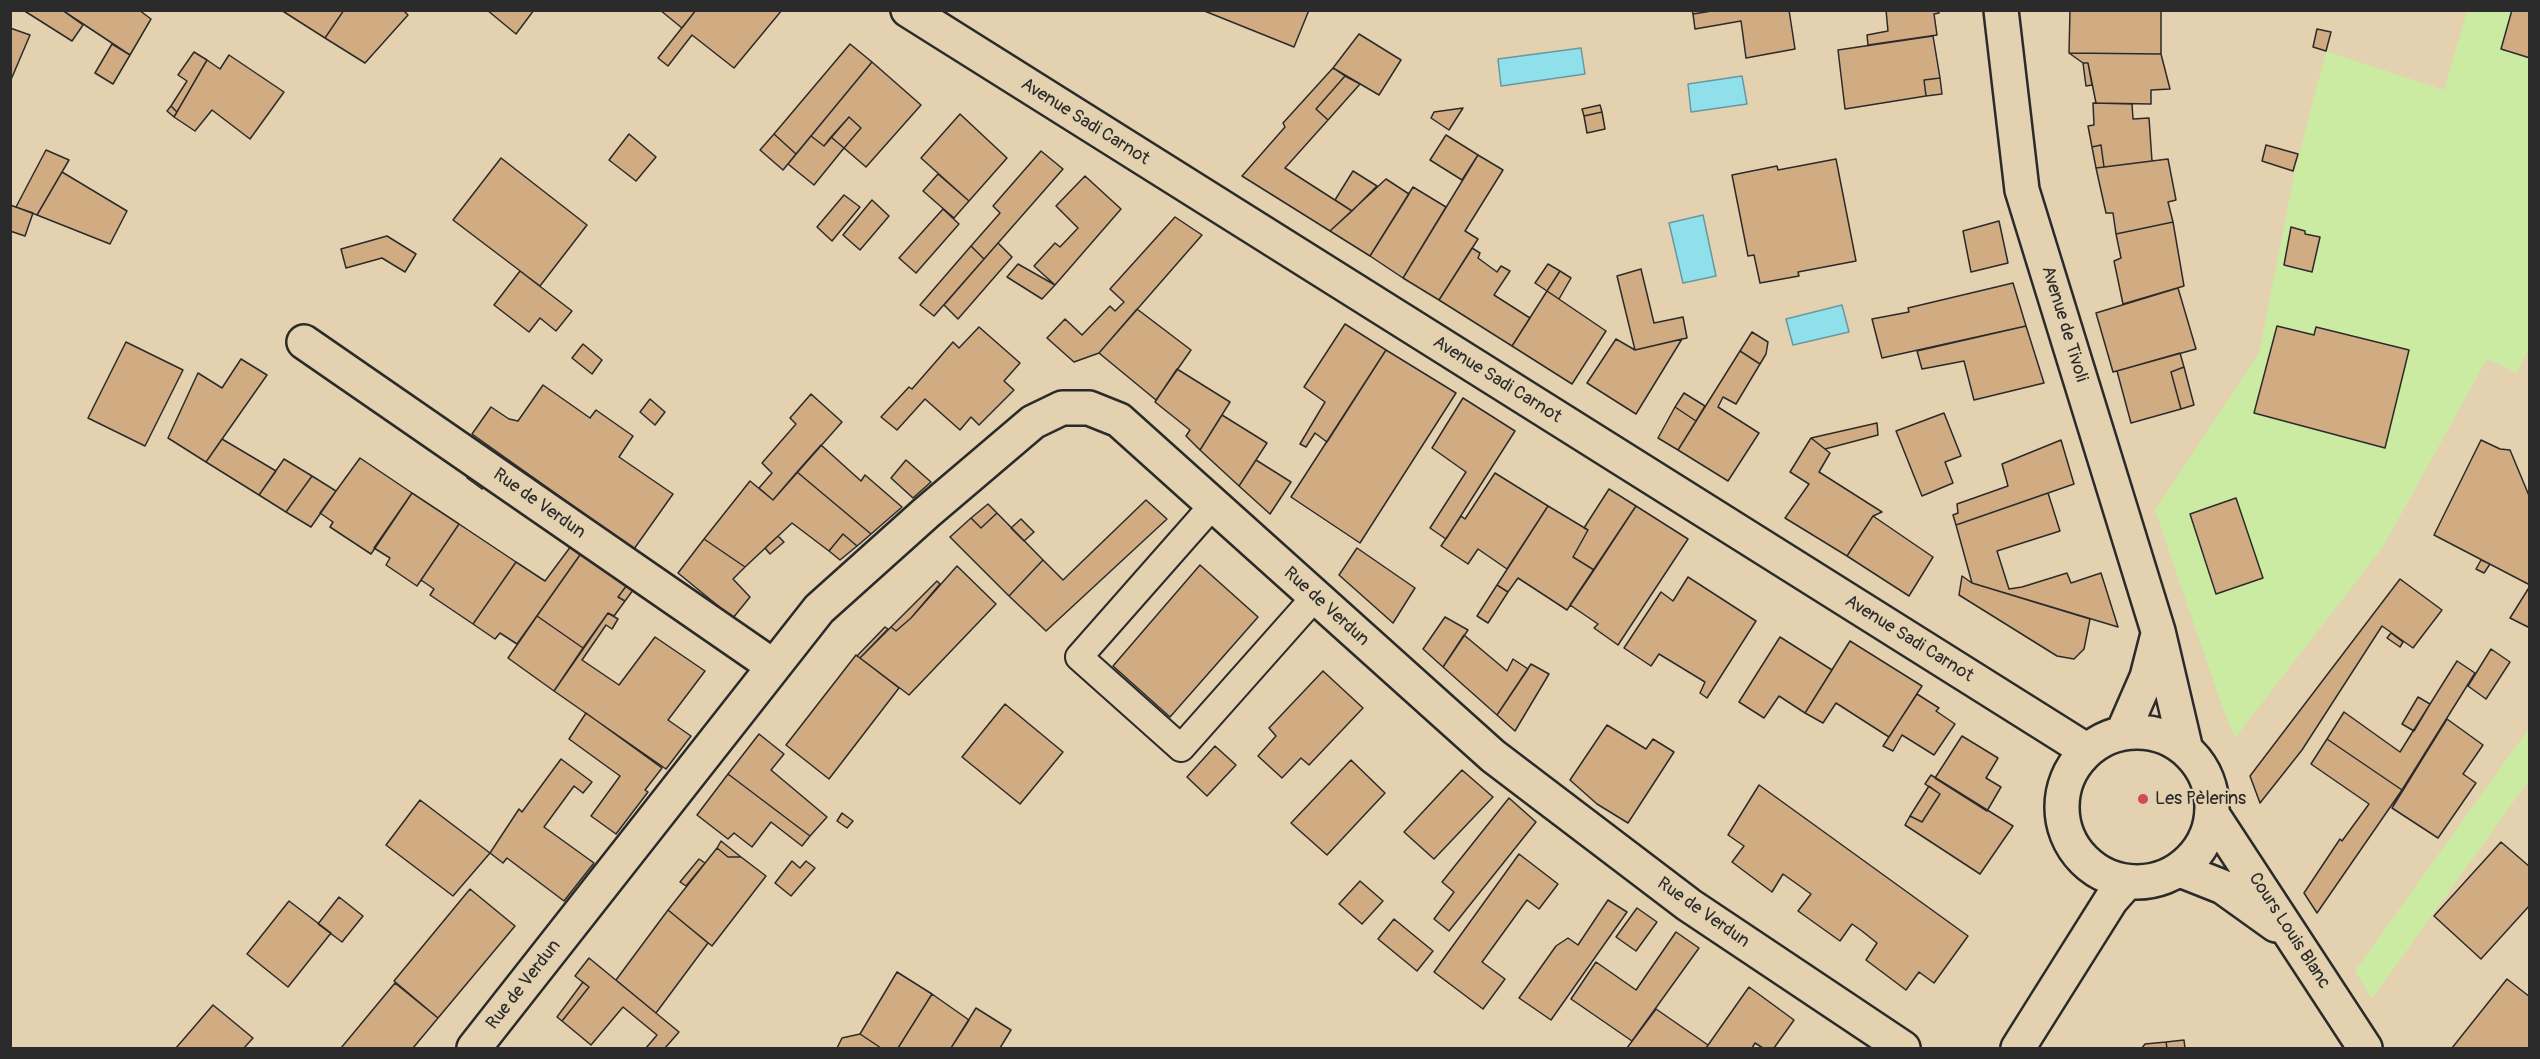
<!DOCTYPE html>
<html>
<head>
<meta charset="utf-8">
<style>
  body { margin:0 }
  #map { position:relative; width:2540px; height:1059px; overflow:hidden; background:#e3d1af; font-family:Pangolin,sans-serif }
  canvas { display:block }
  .frame { position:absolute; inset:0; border:12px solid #2b2b2b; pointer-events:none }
</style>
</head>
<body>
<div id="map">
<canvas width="2540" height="1059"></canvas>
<div class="frame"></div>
</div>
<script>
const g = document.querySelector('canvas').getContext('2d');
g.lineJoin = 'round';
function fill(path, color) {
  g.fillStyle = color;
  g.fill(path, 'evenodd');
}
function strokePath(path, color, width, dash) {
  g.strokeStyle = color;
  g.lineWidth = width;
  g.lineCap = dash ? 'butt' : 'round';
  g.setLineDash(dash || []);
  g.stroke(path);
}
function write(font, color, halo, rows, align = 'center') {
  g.font = font + ' Pangolin,sans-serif';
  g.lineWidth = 4.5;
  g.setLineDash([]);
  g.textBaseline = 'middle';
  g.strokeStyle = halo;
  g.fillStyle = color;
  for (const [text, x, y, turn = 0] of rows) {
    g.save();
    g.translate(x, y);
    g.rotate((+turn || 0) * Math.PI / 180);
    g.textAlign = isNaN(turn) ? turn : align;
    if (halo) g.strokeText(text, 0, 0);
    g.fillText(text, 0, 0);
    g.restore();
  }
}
const green = new Path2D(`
  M2467,11h62v336l-12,26 -30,-14 -104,188 -148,191 -13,-32 -67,-196 104,-157 35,-178 32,-124 118,39z
  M2529,728v52l-157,219 -17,-28z`);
const water = new Path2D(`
  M1581,48l4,26 -84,12 -3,-27z
  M1742,76l5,28 -56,8 -3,-28z
  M1703,215l13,61 -33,7 -14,-60z
  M1842,305l7,27 -56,13 -7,-26z`);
const building = new Path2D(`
  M23,10h39l21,15 -11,16z
  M62,10h77l12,9 -21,36z
  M281,10h63l-19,28z
  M344,10h59l5,5 -43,48 -40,-25z
  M487,10h47l-18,24z
  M660,10h36l-14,18z
  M696,10h86l-48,58 -42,-33 -24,31 -10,-8z
  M1202,10h107l-15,37z
  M1692,10h26l-25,4z
  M1718,10h71l6,39 -49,9 -5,-37 -46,8 -2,-15z
  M1886,10h53v3l-5,1 3,21 -69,10 -1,-10 21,-4z
  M2070,10h91v44l-92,-1z
  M2512,10h18v48l-29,-9z
  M10,28l20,7 -20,47z
  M2317,29l14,3 -5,19 -13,-4z
  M1359,34l42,26 -22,35 -46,-27z
  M1933,36l7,42 -16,2 2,16 -81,13 -7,-59z
  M112,44l18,11 -17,29 -18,-11z
  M850,44l22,18 -76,92 -22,-20z
  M194,52l13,8 -30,52 -6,-6 16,-25 -9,-6z
  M2069,53l92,1 9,35 -19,1v14l-55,-1 -8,-40h-5z
  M229,55l55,37 -34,47 -38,-29 -17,21 -21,-14 33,-57 13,9z
  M872,62l49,43 -55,62 -22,-19 17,-20 -12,-11 -25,29 -13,-10z
  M2083,63h5l4,22 -6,1z
  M1333,68l12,8 -29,33 12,11 -43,48 67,43 -22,20 -88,-55 43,-49 -2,-4z
  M1345,76l15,8 -32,36 -12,-11z
  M1940,78l2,16 -16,2 -2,-16z
  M2093,103l39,1 1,15 16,-1 3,43 -48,6 -3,-22 -9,2 -4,-21 6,-1z
  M1600,105l2,7 -18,4 -2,-7z
  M171,106l6,6 -3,5 -7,-6z
  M1463,108l-14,22 -18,-12 3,-6z
  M1602,112l3,17 -18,4 -3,-17z
  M960,114l47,44 -38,43 -48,-43z
  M849,117l12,11 -17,20 -13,-11z
  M629,134l27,23 -20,24 -27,-21z
  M774,134l22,20 -13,16 -23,-20z
  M1446,135l32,20 -16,25 -32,-20z
  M811,136l13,10 7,-9 13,11 -30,37 -26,-21z
  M2101,145l3,22 -8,1 -4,-21z
  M2266,145l32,9 -5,17 -31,-10z
  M46,150l23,10 -32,55 -21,-8z
  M1041,151l22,18 -79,90 -13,-13 29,-33 -7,-7z
  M1478,155l25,15 -38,61 13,8 -39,61 -36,-22z
  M501,158l86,67 -47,61 -87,-66z
  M1836,159l20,102 -58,11 1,4 -39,7 -6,-28 -6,1 -16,-81 45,-9 1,4z
  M2168,159l8,41 -8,2 5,20 -57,12 -3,-21h-7l-10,-45z
  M1353,171l24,15 -25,25 -17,-11z
  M62,172l65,39 -17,33 -73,-29z
  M938,174l31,27 -15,17 -31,-27z
  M1085,176l36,33 -66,76 -21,-19 21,-23 5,4 18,-19 -22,-22z
  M1386,179l23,15 -39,62 -40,-25z
  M1413,187l33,20 -43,71 -33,-22z
  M844,195l16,12 -28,34 -15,-14z
  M872,200l17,16 -29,34 -17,-15z
  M10,205l23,8 -8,23 -15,-5z
  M943,209l16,15 -43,49 -17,-15z
  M1175,217l27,18 -103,118 -25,9 -27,-24 18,-19 17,16 28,-29 5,5 9,-9 -14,-13z
  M1999,221l9,42 -37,9 -8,-41z
  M2173,222l11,64 -61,18 -9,-43 7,-3 -5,-24z
  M2291,227l14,4v3l15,3 -8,35 -28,-7z
  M387,236l29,18 -11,18 -23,-14 -36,10 -5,-19z
  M998,243l14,14 -54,62 -14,-14z
  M971,246l13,13 -50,57 -14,-11z
  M1472,248l8,5 -2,5 19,14 4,-6 9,5 -16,24 36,23 -18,28 -73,-46z
  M1018,264l37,21 -13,14 -35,-22z
  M1548,264l12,7 -13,20 -12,-8z
  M1641,269l13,54 29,-6 4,21 -52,12 -18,-74z
  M520,271l52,40 -16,20 -16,-13 -11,14 -35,-27z
  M1560,271l11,7 -12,21 -12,-8z
  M2013,283l13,43 -144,32 -10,-39 37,-7 -1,-4z
  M2178,288l18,61 -83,23 -17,-59z
  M1547,291l59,40 -34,53 -60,-38z
  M1137,309l54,41 -35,50 -57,-47z
  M1345,324l41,26 -59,92 -12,-9 -9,14 -6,-3 25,-42 -21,-15z
  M2026,326l18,57 -70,17 -10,-39 -42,8 -5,-18z
  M2277,326l37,9 2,-8 93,23 -24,98 -131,-35z
  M979,327l41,36 -16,18 10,9 -35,35 -8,-8 -11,13 -35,-31 -28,31 -16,-13 28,-30 3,2 41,-47 6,6z
  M1752,332l16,10 -2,12 -6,10 -20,-13z
  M1616,339l19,11 47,-11 -46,75 -49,-31z
  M126,342l57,28 -38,76 -57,-28z
  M583,344l19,16 -10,14 -20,-16z
  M1386,350l70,43 -96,150 -69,-46z
  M1740,351l20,13 -24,40 -13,-7 -5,10 41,26 -31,48 -50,-31z
  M2180,353l4,14 -13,5 10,37 -50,14 -14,-52z
  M241,359l26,16 -61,87 -38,-24 30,-65 24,15z
  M2184,367l10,38 -13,4 -10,-37z
  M1177,369l53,33 -30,48 -14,-14 4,-6 -35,-28z
  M543,385l47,33 6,-8 37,26 -14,21 54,37 -39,55 -162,-115 19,-27 18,12 9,2z
  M1684,393l21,13 -9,15 -21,-14z
  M811,394l31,28 -69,78 -14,-12 13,-15 -10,-10 34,-39 -6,-6z
  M1463,398l52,33 -69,108 -16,-11 36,-56 -34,-24z
  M650,399l15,13 -10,13 -15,-13z
  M1675,407l21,14 -18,29 -20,-12z
  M1944,413l17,43 -16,6 8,21 -31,13 -26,-65z
  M1222,415l45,28 -28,43 -39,-36z
  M1877,423l1,12 -53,14 -14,-11z
  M1811,438l19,15 -11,19 63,40 -9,4 -26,40 -62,-38 24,-34 -19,-12z
  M222,439l54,32 -17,24 -53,-33z
  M2061,440l13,44 -118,41 -3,-10 5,-2 -1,-9 51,-18 -6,-22z
  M2481,440l19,9 10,1 20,48v87l-96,-50z
  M821,445l40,36 4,-6 37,32 -31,27 -74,-62z
  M360,458l52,35 -41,61 -41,-27 3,-5 -13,-9z
  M284,459l28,17 -26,36 -27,-17z
  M906,460l25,22 -18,16 -22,-20z
  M1256,460l35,22 -21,32 -31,-28z
  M475,466l15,11 -8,12 -15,-11z
  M797,472l74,62 -14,12 -14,-12 -14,17 -37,-28 -47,44 -41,-28 46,-58 23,19z
  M1495,473l53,33 -41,63 -29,-20 -10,15 -27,-18 20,-30 4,3z
  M312,476l24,15 -25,36 -25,-15z
  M1609,489l27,17 -42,64 -21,-13 15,-27 -4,-2z
  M412,493l47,31 -42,62 -31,-21 4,-7 -16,-10z
  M2048,493l12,38 -63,20 12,38 13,-2 45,-14 4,10 30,-10 17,54 -146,-44 -16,-58z
  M2236,498l27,80 -47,16 -26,-80z
  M1146,500l21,19 -121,112 -37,-35 34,-36 20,20z
  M988,504l9,9 -16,15 -10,-10z
  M1548,506l40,24 -15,27 21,13 -27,40 -49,-32 -10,14 -11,-7z
  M1636,506l52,33 -70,106 -24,-17 4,-4 -28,-19z
  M997,513l46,47 -34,36 -59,-59 21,-19 10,10z
  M1873,516l60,41 -24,39 -62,-40z
  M1021,519l13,13 -10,9 -13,-13z
  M459,524l57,38 -43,62 -43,-29 4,-6 -13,-9z
  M843,534l14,12 -17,14 -11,-9z
  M778,536l6,6 -14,12 -5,-6z
  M577,538l10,7 -70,99 -17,-11 -5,6 -22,-15 43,-62 29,19z
  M704,539l41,28 -12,12 17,18 -17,21 -55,-45z
  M587,545l46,32 -15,20 7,4 -11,15 -6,-3 -25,35 -46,-32z
  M1357,548l58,40 -22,35 -54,-48z
  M2481,560l9,4 -6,9 -8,-4z
  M1200,565l58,52 -88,100 -57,-51z
  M957,566l39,38 -87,91 -49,-37 31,-31 5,4 15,-13z
  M1962,576l10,7 118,36 -6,30 -10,10 -17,-3 -98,-61z
  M633,577l6,5 -14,19 -7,-4z
  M1688,577l68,44 -49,77 -7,-5 5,-11 -46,-28 -8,12 -27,-18 37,-56 12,9z
  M2400,579l42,31 -29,38 -31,-22 -80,124 -42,53 -10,-27z
  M937,581l3,3 -29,34 -15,13 -5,-4z
  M1497,585l11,7 -20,31 -11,-7z
  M2530,586v42l-20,-10z
  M608,613l10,6 -6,10 -6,-4 -24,35 37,25 36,-48 50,34 -37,49 23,16 -25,33 -112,-78z
  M537,616l46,32 -29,43 -46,-33z
  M1445,617l23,13 -25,37 -20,-18z
  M885,627l3,2 -28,29 -3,-2z
  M2391,633l12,9 -3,5 -13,-9z
  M1464,635l43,36 6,-12 15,10 -31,46 -54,-48z
  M1780,637l52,33 -27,43 -26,-17 -15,22 -25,-16z
  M1850,641l72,45 -33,51 -53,-34 -13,20 -18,-10z
  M2491,649l19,13 -24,37 -18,-13z
  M856,655l43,33 -70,91 -43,-34z
  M2457,661l18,12 -73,117 -75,-51 17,-27 56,40z
  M1531,664l18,10 -34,57 -18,-16z
  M1323,671l40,37 -54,57 -8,-7 -19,20 -24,-22 18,-20 -7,-8z
  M1917,694l22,14 -3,3 19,13 -21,31 -32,-20 -9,16 -10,-5z
  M2418,697l12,7 -16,27 -12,-7z
  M1005,704l58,48 -43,52 -58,-47z
  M586,713l76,55 -17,22 3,2 -32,42 -25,-18 29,-40 -51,-37z
  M2447,719l36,26 -20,29 13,9 -38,55 -46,-30z
  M1607,725l39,24 7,-10 21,13 -46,71 -31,-19 -27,-24z
  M759,734l25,20 -13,16 56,47 -17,19 -82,-62z
  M1962,736l36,22 -12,20 15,9 -14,24 -52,-33z
  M2327,739l75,51 -85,123 -13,-20 36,-54 2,2 27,-37 -58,-40z
  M1215,746l21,19 -29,31 -20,-19z
  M561,759l31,23 -9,11 -9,-7 -30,41 50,36 -30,38 -57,-43 -4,5 -13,-10 29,-44 3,3z
  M1351,760l34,33 -58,62 -36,-32z
  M1462,770l31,27 -59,62 -30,-27z
  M728,774l82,62 -8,10 -31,-24 -19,25 -18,-14 -6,6 -31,-24z
  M1931,775l82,51 -33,48 -75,-49 5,-9 12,6 18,-28 -15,-10z
  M1759,785l209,151 -34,47 -15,-11 -13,18 -40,-30 11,-17 -15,-12 -10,-7 -12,17 -42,-30 13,-17 -28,-20 -11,18 -40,-30 12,-16 -16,-11z
  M1929,786l11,8 -18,28 -12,-6z
  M1509,798l27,24 -87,109 -15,-12 20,-27 -12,-10z
  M420,800l70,53 -37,43 -67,-51z
  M842,813l11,8 -6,7 -10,-7z
  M721,841l20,16h-13l-11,-9z
  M2501,842l29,25v38l-49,54 -47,-43z
  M717,848l11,9h13l25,19 -54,70 -44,-36z
  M1519,854l39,30 -19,25 -12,-9 -45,62 23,17 -22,30 -49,-37z
  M699,859l6,4 -19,23 -6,-4z
  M792,861l8,7 6,-7 9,7 -24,28 -16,-13z
  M1360,881l23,20 -21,23 -23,-20z
  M470,889l45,37 -77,92 -44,-37z
  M339,897l24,19 -21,26 -24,-18z
  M1608,900l19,12 -76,108 -32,-22 37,-52 12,-8 10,7z
  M289,901l42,32 -43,54 -41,-33z
  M1637,908l20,14 -21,29 -20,-14z
  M668,910l40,33 -52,70 -40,-33z
  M1394,919l39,32 -16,20 -39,-32z
  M1676,932l23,16 -67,93 -61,-42 25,-37 40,28z
  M589,958l90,74 -14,16h-19l11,-13 -34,-28 -32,38 -29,-24 27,-34 -14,-11z
  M897,972l35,22 -34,54h-17l-21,-14z
  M2507,979l23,18v51h-78z
  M583,982l6,5 -27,34 -5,-4z
  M395,983l43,35 -25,30h-72z
  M1749,987l45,33 -20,28h-11l-8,-5 -3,5h-46z
  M932,994l37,26 -18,28h-53z
  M213,1005l40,33 -9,10h-68z
  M976,1008l35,22 -11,18h-49z
  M1656,1009l52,36 -2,3h-79z
  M860,1034l21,14h-44l5,-10z
  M2184,1040l1,8h-18l-1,-6z
  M2166,1042l1,6h-25l3,-4z`);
const service = new Path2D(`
  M1213,505l-134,152 102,91 134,-151`);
const minor = new Path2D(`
  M908,10l1178,740
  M304,342l469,324
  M2212,814l153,234
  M2180,870l43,17 53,38
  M474,1048l345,-439 107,-96 107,-91 29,-14h27l30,12 374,336 196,149 214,143`);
const tertiary = new Path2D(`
  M2001,10l21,180 136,441 27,115
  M2062 807a75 75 0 1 1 150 0a75 75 0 1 1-150 0Z
  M2123,732l24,-55 10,-39
  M2018,1048l93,-148 16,-18`);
const markers = [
  [2143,799,6,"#d1495b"]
];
const streetNames = [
  ["Avenue Sadi Carnot",1085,122,32],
  ["Avenue de Tivoli",2064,324,73],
  ["Avenue Sadi Carnot",1497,380,32],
  ["Rue de Verdun",539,504,35],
  ["Rue de Verdun",1326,607,42],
  ["Avenue Sadi Carnot",1909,639,32],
  ["Rue de Verdun",1703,913,35],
  ["Cours Louis Blanc",2289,931,57],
  ["Rue de Verdun",524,985,-52]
];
const poiNames = [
  ["Les Pèlerins",2155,799]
];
fill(green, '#cbeba3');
fill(water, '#90e0ec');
strokePath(water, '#68989f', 1.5);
fill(building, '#d1ac83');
strokePath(building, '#2b2b2b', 1.5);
strokePath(service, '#2b2b2b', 30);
strokePath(minor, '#2b2b2b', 38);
strokePath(tertiary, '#2b2b2b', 38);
strokePath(service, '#e3d1af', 26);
strokePath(minor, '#e3d1af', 33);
strokePath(tertiary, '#e3d1af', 33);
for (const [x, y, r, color] of markers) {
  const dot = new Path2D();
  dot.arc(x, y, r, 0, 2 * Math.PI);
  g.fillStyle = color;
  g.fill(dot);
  strokePath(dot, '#e3d1af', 2);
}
write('18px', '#2b2b2b', '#e3d1af', streetNames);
write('18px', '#2b2b2b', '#e3d1af', poiNames, 'left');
</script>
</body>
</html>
